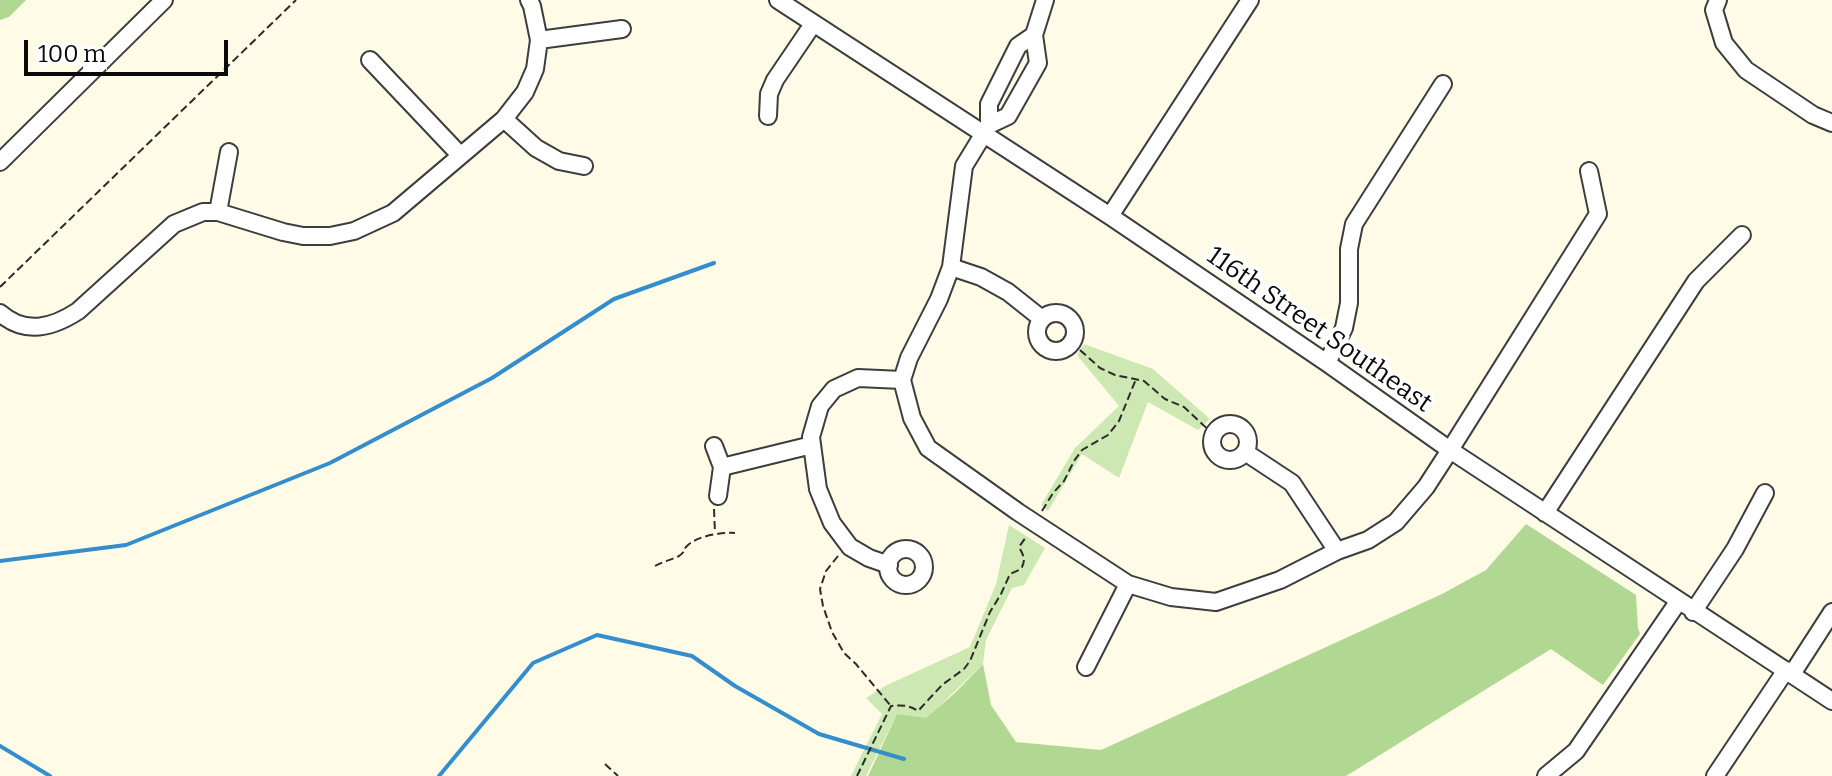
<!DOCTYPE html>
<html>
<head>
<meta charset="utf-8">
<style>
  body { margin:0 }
  #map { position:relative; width:1832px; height:776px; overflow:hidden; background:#fffbe7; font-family:Bitter,serif }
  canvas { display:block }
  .scale { position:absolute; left:24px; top:40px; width:204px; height:36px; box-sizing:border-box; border:4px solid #0a0a0a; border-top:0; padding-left:10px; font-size:24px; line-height:28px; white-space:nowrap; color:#0a0a0a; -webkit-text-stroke:6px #fff; paint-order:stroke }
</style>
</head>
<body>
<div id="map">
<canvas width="1832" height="776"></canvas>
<div class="scale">100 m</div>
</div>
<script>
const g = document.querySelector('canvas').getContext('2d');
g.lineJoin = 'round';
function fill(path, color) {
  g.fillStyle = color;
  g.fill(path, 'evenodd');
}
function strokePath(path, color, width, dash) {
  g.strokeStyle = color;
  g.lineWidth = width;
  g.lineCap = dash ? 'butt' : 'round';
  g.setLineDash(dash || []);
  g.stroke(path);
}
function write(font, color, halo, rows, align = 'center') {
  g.font = font + ' Bitter,serif';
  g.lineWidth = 8;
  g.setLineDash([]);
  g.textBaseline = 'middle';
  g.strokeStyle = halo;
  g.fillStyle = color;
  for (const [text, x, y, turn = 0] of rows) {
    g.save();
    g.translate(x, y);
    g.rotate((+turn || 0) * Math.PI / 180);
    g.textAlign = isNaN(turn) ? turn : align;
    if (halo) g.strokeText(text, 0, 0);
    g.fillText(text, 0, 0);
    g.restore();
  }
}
const green = new Path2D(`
  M1084,344l69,25 57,50 -12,11 -50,-28 -29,76 -37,-24 -34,57 -7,-6 34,-57 44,-42 -42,-51z
  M1009,525l36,23 -21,37 -12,3 -26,52 -3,24 -57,55 -29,-5 -31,62h-15l31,-62 -16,-16 21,-13 83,-38 26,-63z`);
const forest = new Path2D(`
  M0,0h26l-17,17 -9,3z
  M1526,524l110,71 2,33 2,6 -37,51 -52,-36 -205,127h-478l29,-62 29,4 30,-26 27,-28 8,41 25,37 85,8 341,-156 44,-24z`);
const stream = new Path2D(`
  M0,561l126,-16 204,-82 162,-85 122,-79 100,-36
  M0,746l50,30
  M439,776l94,-113 64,-28 95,21 43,30 84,48 85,25`);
const path = new Path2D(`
  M0,287l296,-287
  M1071,342l29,26 15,7 29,6 21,18 19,8 30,28
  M714,509l1,24
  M1042,511l11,-18 11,-12 10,-20 8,-11 26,-15 11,-14 17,-42
  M838,556l-12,15 -6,18 3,17 9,26 12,21 12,11 34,41
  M655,566c7,-4 16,-6 24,-10 8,-6 1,-3 8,-10 9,-10 35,-14 48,-13
  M605,764l13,12
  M857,776l34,-70c11,-1 18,-1 27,5l24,-26 22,-16 6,-8 20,-49 11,-18 9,-20 11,-5c5,-9 3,-13 -2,-22l7,-10`);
const minor = new Path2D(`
  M778,0l332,216 217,147 123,87 382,251
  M1718,0l-4,10 10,33 22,27 67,45 19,8
  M539,40l83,-11
  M370,60l90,95
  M768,116l1,-22 6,-14 38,-56
  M504,119l32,29 23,13 25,5
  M989,125l19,-9 30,-53 -4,-28 11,-35
  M0,162l164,-162
  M218,212l11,-60
  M1110,216l140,-216
  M951,267l30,10 27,15 34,27
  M0,313c25,22 52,15 78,-2l96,-87 29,-12h15l65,20 20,4h27l24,-5 39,-18 111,-94 21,-27 10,-23 4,-29 -7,-34 -3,-6
  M1037 332a19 19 0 1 1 38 0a19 19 0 1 1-38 0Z
  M1327,363l17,-35 5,-25v-54l5,-25 89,-140
  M902,380l10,38 16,30 90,64 110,72 43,13 45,5 64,-22 57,-29 31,-11 28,-18 30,-35 24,-37 148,-236 -9,-43
  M902,380l7,-22 30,-59 12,-32 13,-101 25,-41v-21l29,-58 16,-11
  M1212 442a18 18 0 1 1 36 0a18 18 0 1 1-36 0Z
  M714,446l8,21 -4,29
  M1245,452l47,31 45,68
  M722,467l90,-22
  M1545,513l151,-232 46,-46
  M888 567a18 18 0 1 1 36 0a18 18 0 1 1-36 0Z
  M889,565l-20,-7 -19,-11 -18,-24 -14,-34 -7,-52 9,-31 14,-17 24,-11 44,2
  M1693,612l42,-63 30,-56
  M1086,667l42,-83
  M1792,674l40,-62
  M1546,776l30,-25 102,-149
  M1715,776l71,-106`);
const streetNames = [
  ["116th Street Southeast",1319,330,35]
];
fill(green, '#cde8b3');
fill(forest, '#b1d892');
strokePath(stream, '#348dcc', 4);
strokePath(minor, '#3d3d3d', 20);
strokePath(path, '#2c2c2c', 2, [8, 4]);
strokePath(minor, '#fff', 16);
write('26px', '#0a0a0a', '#fff', streetNames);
</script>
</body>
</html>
